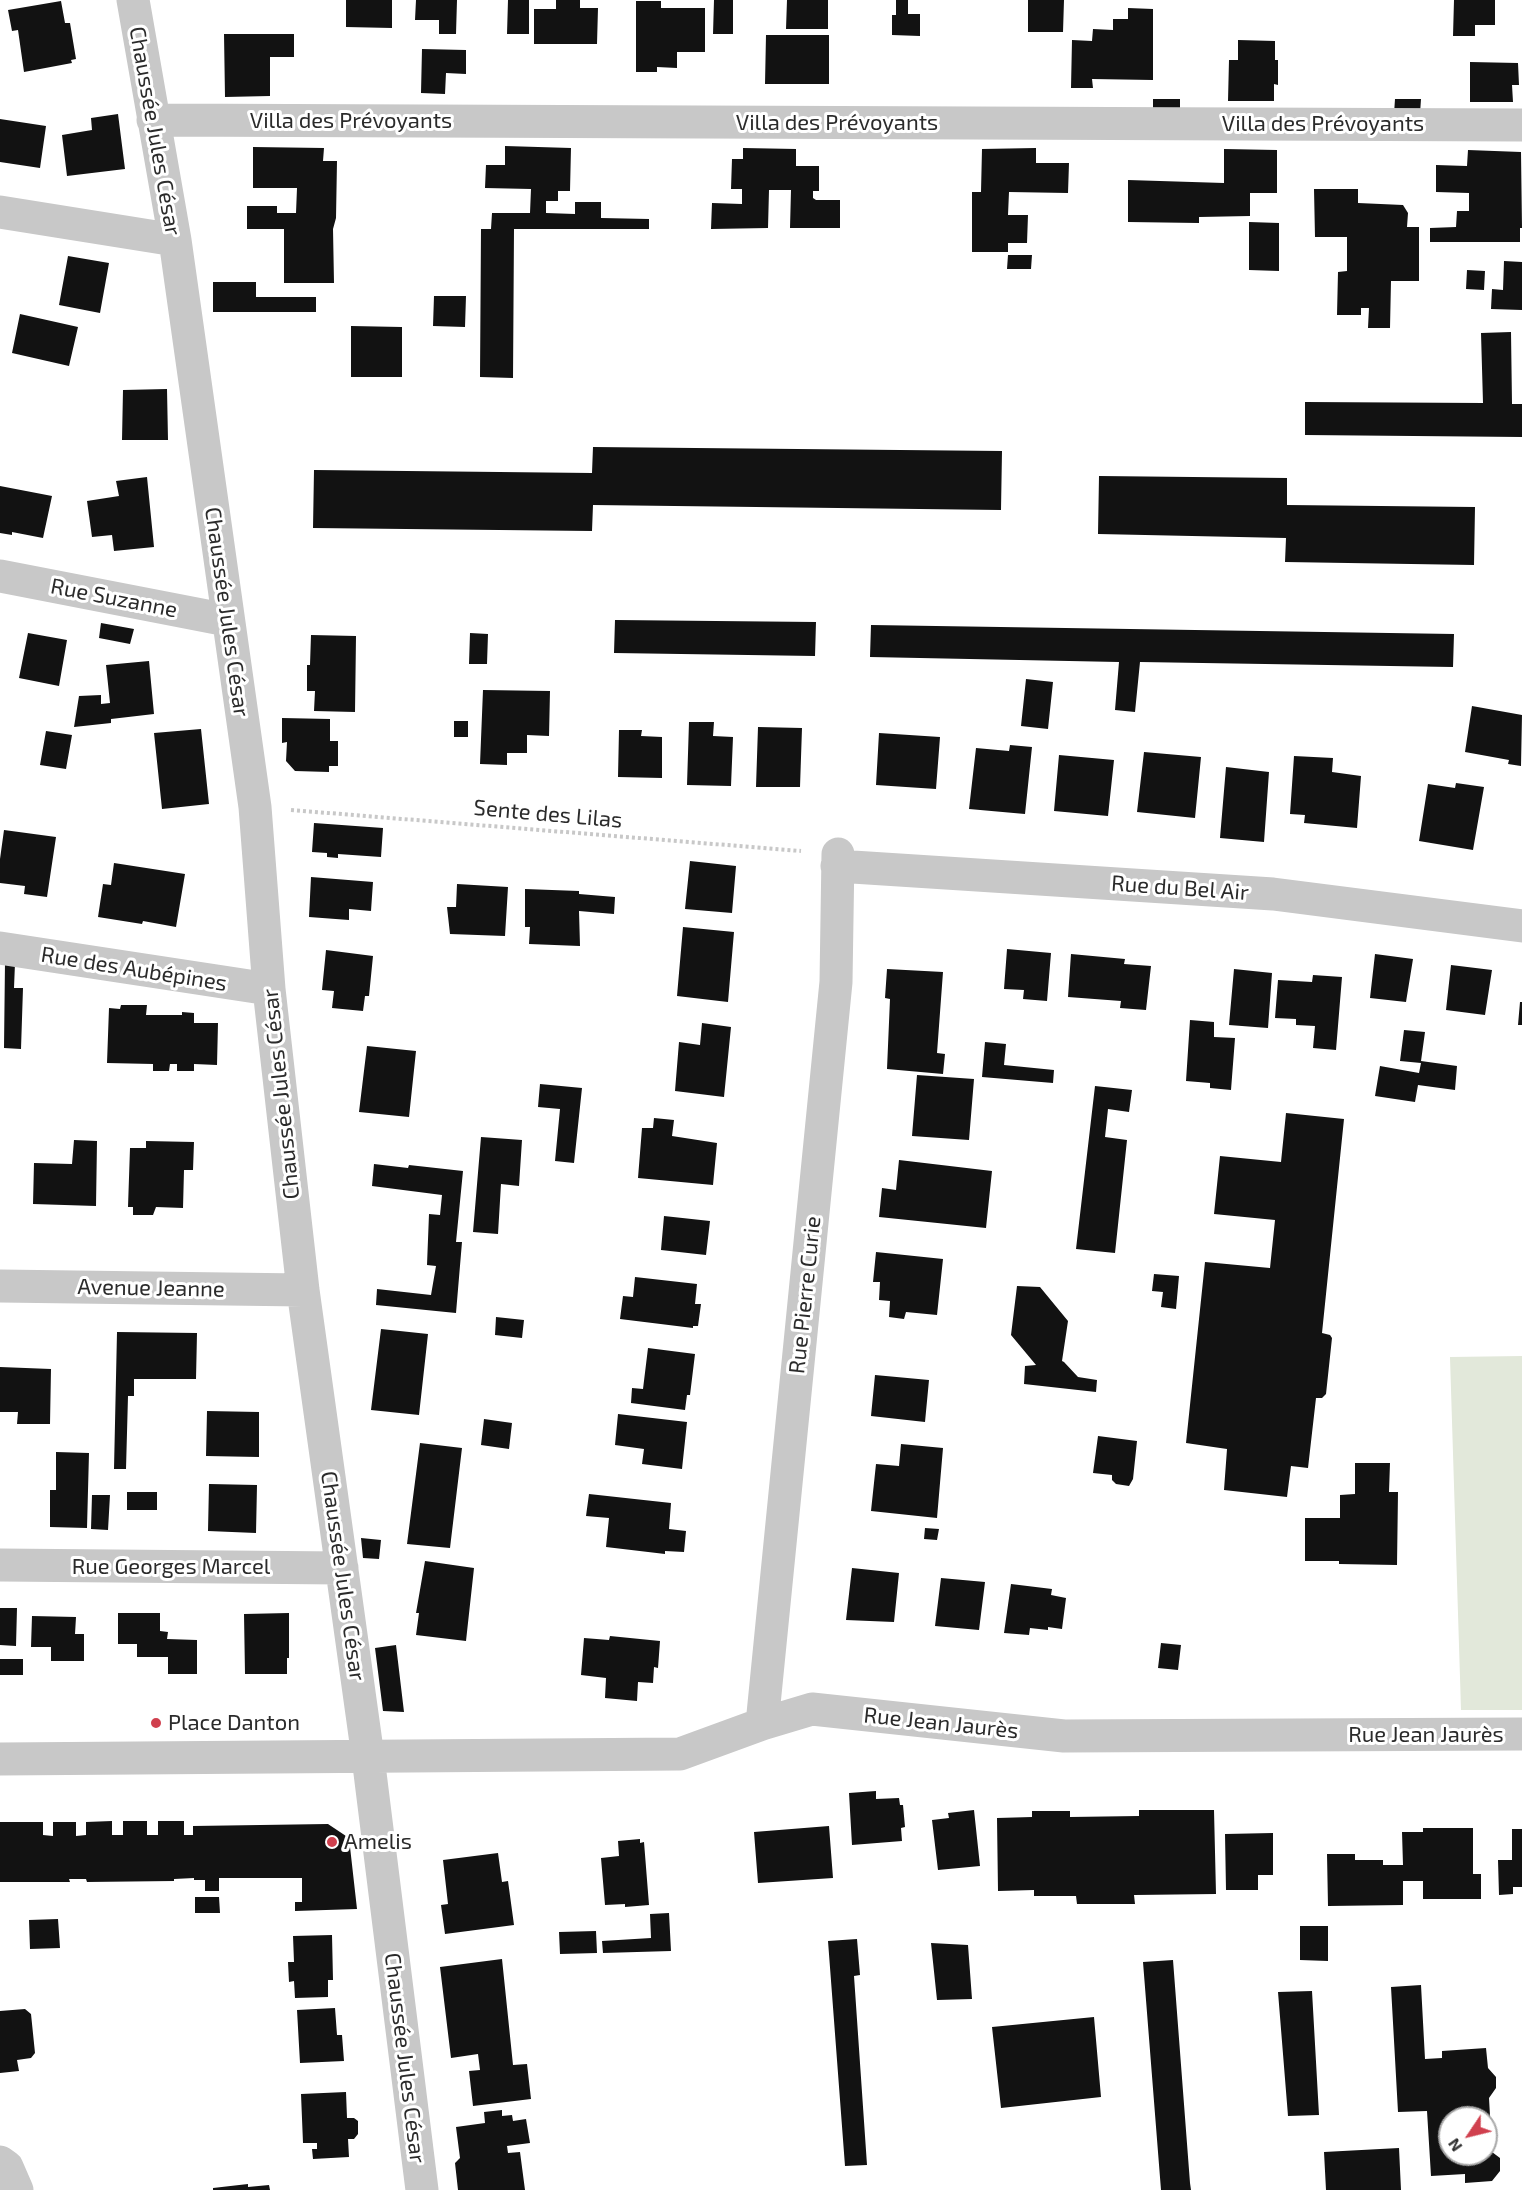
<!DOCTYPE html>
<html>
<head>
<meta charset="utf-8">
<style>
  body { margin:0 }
  #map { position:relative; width:1522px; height:2190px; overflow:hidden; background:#fff; font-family:"Exo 2",sans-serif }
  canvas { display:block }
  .north { position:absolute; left:1438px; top:2106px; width:60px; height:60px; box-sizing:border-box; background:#fff; border:2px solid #aaa; border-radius:50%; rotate:235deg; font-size:16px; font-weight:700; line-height:24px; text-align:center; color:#2b2b2b }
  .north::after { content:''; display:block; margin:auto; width:21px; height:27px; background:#d0404e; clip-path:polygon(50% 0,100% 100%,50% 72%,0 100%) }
</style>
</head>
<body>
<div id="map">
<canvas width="1522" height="2190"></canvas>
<div class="north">N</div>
</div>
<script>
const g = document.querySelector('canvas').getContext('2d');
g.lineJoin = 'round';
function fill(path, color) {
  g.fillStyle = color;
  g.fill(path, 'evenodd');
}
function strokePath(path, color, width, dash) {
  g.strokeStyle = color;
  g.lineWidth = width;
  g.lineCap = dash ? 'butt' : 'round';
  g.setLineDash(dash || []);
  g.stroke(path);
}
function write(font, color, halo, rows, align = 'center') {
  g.font = font + ' "Exo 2",sans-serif';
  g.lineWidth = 6;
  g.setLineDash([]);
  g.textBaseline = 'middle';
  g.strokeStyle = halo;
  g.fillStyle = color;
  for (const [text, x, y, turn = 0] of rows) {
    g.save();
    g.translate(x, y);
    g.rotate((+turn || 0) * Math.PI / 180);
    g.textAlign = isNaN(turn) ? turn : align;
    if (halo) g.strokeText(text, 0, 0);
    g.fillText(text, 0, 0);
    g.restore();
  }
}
const green = new Path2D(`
  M1522,1356v354h-61l-11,-353z`);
const building = new Path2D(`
  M346,0h46v28l-46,-1z
  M416,0h41l-1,34h-17v-14h-24z
  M508,0h21v34h-22z
  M556,0h24v8h18l-1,36h-63v-35h22z
  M714,0h19v34h-20z
  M787,0h41v29h-42z
  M896,0h12v14h12v22l-28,-1v-20h4z
  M1028,0h36l-1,32h-35z
  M1454,0h41v25h-20v11h-22z
  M61,1l4,22h5l6,36 -5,1 1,3 -48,9 -6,-42 -6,1 -4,-21z
  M636,1h25v7h44v44h-28v16l-20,-1v5h-21z
  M1128,8l25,1v71l-61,-1 1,9h-22l1,-48 20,1 1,-12 20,1v-11h15z
  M224,34h70v23h-24v39l-45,1z
  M766,35h63v49h-64z
  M1238,40l37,1v19h3v25l-4,-1v17h-46l1,-41h9z
  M422,49l44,1v24l-20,-1 -1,21 -24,-1z
  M1470,62l48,1 1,22h-7l1,17h-43z
  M1153,99h27v15h-27z
  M1395,99h26l-1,15h-26z
  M118,114l7,55 -58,7 -5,-41 30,-5 -1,-12z
  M0,119l46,7 -6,42 -40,-6z
  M505,146l66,2 -1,43h-12v10h-12v12l29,1v-12h26v16l48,1v10h-135l-1,149 -33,-1 1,-148h10l1,-16h38l1,-24 -46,-1 1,-23h19z
  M253,147l71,1 -1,13h14l-1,57 -3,11 1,54h-50v-54h-37v-23h30v7h19l1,-25h-44z
  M743,148l53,1v17h23v25h-6v7l3,2h24v28h-50l1,-38h-22l-1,38 -57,1 1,-26 30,1v-15h-11l1,-30h11z
  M1036,148v15h33l-1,30 -59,-1 -1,23h20l-1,28h-19v9h-36v-60h9l1,-43z
  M1224,149l53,1v43h-27v23l-51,1v6l-71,-1v-42l96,3z
  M1468,150l53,2 1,76h-2v14h-90v-14l26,-1 1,-16h12v-18l-33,-1v-27l31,1z
  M1314,189h44v14l45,2 5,8 -1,14h12v54h-28l-1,47h-22l1,-20h-8v7h-24l1,-43 9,-1v-34h-32z
  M1249,222l30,1v48l-30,-1z
  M1008,255h24l-1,14h-24z
  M68,256l41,7 -9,50 -41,-8z
  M1504,261l18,1v48l-31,-1 1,-20 11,1z
  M1467,270l18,1 -1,19 -18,-1z
  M213,282h43v15h60v15h-103z
  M434,296h32l-1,31 -32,-1z
  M20,314l58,13 -9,39 -57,-13z
  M351,326l51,1v50h-51z
  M1511,332l1,72h10v33l-217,-2v-33l178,1 -2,-70z
  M167,389l1,51h-46l1,-50z
  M593,447l409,4 -1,59 -408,-5 -1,26 -279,-3 1,-58 278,3z
  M1099,476l188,2v27l188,2 -1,58 -189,-3 1,-24 -188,-4z
  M147,477l7,70 -40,4 -2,-16 -20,2 -5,-36 32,-5 -3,-15z
  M0,486l52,10 -9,42 -31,-6v3l-12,-2z
  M615,620l201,2 -1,34 -201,-3z
  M101,623l33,6 -4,15 -31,-6z
  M871,625l583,9 -1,33 -313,-5 -5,50 -20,-2 4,-48 -249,-5z
  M28,633l39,7 -8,46 -40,-8z
  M470,633l18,1 -1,30h-18z
  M311,635l45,1 -1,76 -41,-1 1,-20h-8v-26h3z
  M149,661l5,53 -43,5v4l-37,4 5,-31 22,-1v9l9,-1 -4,-38z
  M1026,679l27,3 -5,47 -27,-3z
  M483,690l67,1 -1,45 -22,-1v18h-20v12l-27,-1z
  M1472,706l50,9 -1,51 -13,-2 1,-4 -44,-8z
  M282,718l48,1v22h8v25h-9v6l-34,-1 -9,-10 1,-19 -5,1z
  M454,721h14v16h-14z
  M689,722h25l-1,14 20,1 -2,49 -44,-1z
  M758,727l44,1 -2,59h-44z
  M201,729l8,75 -47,5 -8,-76z
  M619,730h23l-1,6 21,1v41l-44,-1z
  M46,731l26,4 -6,34 -26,-4z
  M879,733l61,4 -4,52 -60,-4z
  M1010,745l22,2 -7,67 -56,-5 7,-61 33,3z
  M1144,752l57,5 -6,61 -58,-6z
  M1059,755l55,5 -6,56 -54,-5z
  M1294,756l39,2 -1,14 29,4 -4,52 -53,-5 1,-8 -15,-1z
  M1226,767l43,5 -5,70 -44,-4z
  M1456,783l28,4 -11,63 -54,-9 9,-57 27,4z
  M314,823l69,5 -2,29 -43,-3v4l-11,-1v-4l-15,-1z
  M4,830l52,7 -9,60 -23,-3 1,-8 -25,-3v-24z
  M690,861l46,5 -4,47 -47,-4z
  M114,863l71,11 -9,53 -33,-6 -1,3 -44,-7 5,-33 8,1z
  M311,877l62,5 -2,29 -22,-2v11l-40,-3z
  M457,884l51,3 -3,49 -55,-2 -3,-27h9z
  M525,889l54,2v3l36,3 -1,17 -35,-3 1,35 -51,-2 1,-17h-5z
  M683,927l51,5 -6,70 -51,-6z
  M1007,949l44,4 -4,48 -24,-2 1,-9 -20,-1z
  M326,950l47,6 -4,40h-4l-2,15 -31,-3 2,-17 -12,-1z
  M1071,954l54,5 -1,5 27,2 -5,44 -26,-2 1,-7 -53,-4z
  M1375,954l38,5 -7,43 -36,-4z
  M5,962l10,1 -1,25h9l-2,61 -17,-1z
  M1451,965l41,5 -7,45 -39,-5z
  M887,969l56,3 -6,81 8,1 -2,20 -56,-5 3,-70 -5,-1z
  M1234,969l38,4 -4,55 -39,-3z
  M1313,975l29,2 -6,73 -23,-2 2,-22 -19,-1v-6l-21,-1 3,-38 34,2z
  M1520,1002h2v23h-4z
  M121,1005h26l-1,10h36v-3l12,1v10h24l-1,42 -23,-1v7h-17v-7h-7l-1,7h-16v-7l-46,-1 2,-55 11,1z
  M1190,1020l24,2v15l21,1 -4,52 -21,-2v-5l-24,-2z
  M702,1023l29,4 -7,70 -49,-6 4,-49 21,3z
  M1404,1030l21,2 -4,29 36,5 -2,24 -37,-5 -3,17 -40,-6 5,-30 39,7 2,-10 -21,-2z
  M985,1042l21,2 -2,21 50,5 -1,13 -71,-6z
  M367,1046l49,5 -7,66 -50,-5z
  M917,1075l57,4 -5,61 -57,-4z
  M540,1084l42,4 -8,75 -19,-2 5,-52 -22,-2z
  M1095,1086l37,4 -3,22 -21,-3 -3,28 22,3 -12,113 -39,-4z
  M1286,1113l58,6 -22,214 8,2 2,3 -6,56 -4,4h-6l-8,70 -17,-2 -4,31 -63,-7 3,-41 -41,-6 19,-181 65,6 5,-48 -61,-6 6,-58 61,6z
  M654,1118l20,2 -2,16 45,7 -4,42 -75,-7 4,-50h11z
  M481,1137l41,3 -3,46 -18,-2 -3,50 -25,-2z
  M74,1140l23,1 -1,65 -63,-2 1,-41 38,1z
  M146,1141l48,1 -1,28h-9l-1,38 -27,-1 -3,8h-20v-8h-5l2,-59h16z
  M899,1160l93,11 -6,57 -107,-11 3,-29 14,2z
  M374,1164l34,4 1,-3 54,6 -7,71h6l-6,71 -80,-8 1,-16 54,6 5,-29 -9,-1 2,-51 11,1 2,-20 -70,-9z
  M664,1216l46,5 -4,34 -45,-5z
  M876,1252l67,7 -6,56 -31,-3 -2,7 -15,-2 1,-16 -11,-1 1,-18h-7z
  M1154,1274l25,2 -3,33 -15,-2 2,-15 -11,-1z
  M635,1277l62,7 -2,20h6l-3,22h-5v2l-73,-9 3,-23 10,1z
  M1017,1286l23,1 28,34 -6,40 2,1 14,15 19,3 -1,12 -72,-8 1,-18 11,-1 -25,-30z
  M496,1317l28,3 -2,18 -27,-3z
  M381,1329l47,5 -9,81 -48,-5z
  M117,1332l80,1 -1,46h-62v17h-6l-2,73h-12z
  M648,1348l47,6 -5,41h-3l-2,15 -54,-7 1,-15 11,1z
  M0,1367l51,2 -1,55h-33l1,-12h-18z
  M875,1375l54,5 -4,42 -54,-6z
  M207,1411l52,1v45l-53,-1z
  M618,1414l69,8 -5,47 -40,-5 2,-15 -29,-4z
  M484,1419l28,4 -3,26 -28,-4z
  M1098,1436l39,5 -4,38 -4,7 -13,-2 -4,-4v-5l-19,-2z
  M420,1443l42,5 -12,100 -43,-4z
  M901,1444l42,4 -6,70 -66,-7 5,-47 23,2z
  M56,1452l33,1 -2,75 -37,-1v-37h6z
  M1355,1463h35l-1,29h9l-1,73 -58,-1v-3h-34v-43h35v-23l15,-1z
  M209,1484l48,1 -1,48 -48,-2z
  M127,1492h30v18h-30z
  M589,1494l82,9 -2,26 17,2 -2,21 -19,-1v3l-59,-7 3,-29 -23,-2z
  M92,1495h18l-2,35 -17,-1z
  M925,1528l14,1 -2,11 -13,-1z
  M361,1538l20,2 -2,19 -16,-1z
  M425,1561l49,7 -8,73 -50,-6 3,-22h-3z
  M852,1568l47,5 -5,49 -48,-2z
  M941,1578l44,4 -6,48 -44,-4z
  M1011,1584l41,5 -1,6 15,3 -4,31 -14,-2v3l-18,-2 -1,7 -25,-2z
  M0,1608h17l-1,38 -16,-1z
  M118,1613h42v18l8,1 -1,7 30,1v34h-29v-17h-31v-13h-19z
  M289,1613v45h-2v16h-42l-1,-60z
  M32,1616l44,1 -1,17h9v27h-33v-14h-20z
  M610,1636l50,5 -2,27 -4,-1 -1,16 -15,-1 -1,19 -32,-3 1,-20 -25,-3 3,-37 25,2z
  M1161,1643l20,2 -3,25 -20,-2z
  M396,1645l8,67 -21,-1 -8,-63z
  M0,1659h23v16h-23z
  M876,1791v8l23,-1 1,7h3l2,22 -4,1 1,13 -50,4 -3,-52z
  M974,1810l6,56 -42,4 -6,-50 17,-2 -1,-5z
  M1139,1810h75l2,84 -82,1 1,9h-58l-1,-8h-42v-6l-36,1 -1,-73 35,-1v-6h38v6l69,-1z
  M112,1821v14h11v-14h24v14h11v-14h26v14h9v-9l135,-2 21,14 8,71 -62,2v-9h7v-24h-83v13h-14v-11h-11v-2l-20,1v2l-87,1 -1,-3h-17l1,3h-70v-60h43v13l10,1v-14h23v14l10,-1v-13z
  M829,1826l4,52 -75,5 -4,-51z
  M1423,1828h50v46h8v25h-58v-18h-20v24l-75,1 -1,-52h28v6h28v5h20l-1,-33h21z
  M1512,1829h10v58h-9v7l-14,1 -1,-35h14z
  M1273,1833v42h-15v15h-32l-1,-56z
  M640,1839v4l4,-1 5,63 -24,2v-3l-20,1 -4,-47 18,-2 -1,-15z
  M498,1853l4,29 6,-1 6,44 -69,9 -4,-29 7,-1 -5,-44z
  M195,1897h24l1,16h-25z
  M669,1913l2,38 -68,2 -1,-12 49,-3 -1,-24z
  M58,1919l2,29 -30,1 -1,-29z
  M1300,1926h28v35l-28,-1z
  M596,1931l1,22 -37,1 -1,-22z
  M332,1935l1,45h-5v17l-33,1 -1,-17 -5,1 -1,-20h6l-1,-26z
  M857,1939l3,36 -6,1 13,189 -22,1 -17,-225z
  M931,1943l37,2 4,54 -35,1z
  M502,1959l11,106 14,-1 4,35 -58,7 -4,-35 11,-1 -2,-16 -27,4 -11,-91z
  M1173,1960l17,223 1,7h-30l-18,-228z
  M1421,1985l4,74 17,-1v-7l44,-3 2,20 8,9v11l-7,10 3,54 8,6v13l-8,10 -27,2v-9l-34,2 -4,-65 -29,1 -7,-125zM1450,2118h36v36h-36z
  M1312,1991l7,124 -31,1 -10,-124z
  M335,2008l2,27h5l2,26 -44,2 -3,-53z
  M25,2009l6,5 4,39 -4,5 -14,2 2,11 -19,2v-62z
  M1094,2017l7,80 -100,11 -9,-81z
  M346,2092l1,26h7l4,3v13l-4,5h-6l1,18 -36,2 -1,-10h5v-6h-14l-2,-49z
  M502,2110v6l10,-1 1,6 13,-2 4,24 -23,3 1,7 12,-1 5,38h-67l-3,-27 5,-5 -4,-31 29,-4 -1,-11z
  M1399,2148l2,42h-75l-2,-38z
  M248,2184v3l21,-2 1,5h-57v-2z`);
const path = new Path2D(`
  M291,810l510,41`);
const minor = new Path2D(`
  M133,0l42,240 80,567 14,182 34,301 65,467 54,433
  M153,120l1369,5
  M0,212l175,28
  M0,576l227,44
  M837,866l436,28 249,32
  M0,948l269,41
  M0,1286l303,4
  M0,1565l342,3
  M762,1724l74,-742 2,-128
  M0,1759l680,-5 82,-30 50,-15 252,27 458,-2
  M0,2162l7,5 10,23`);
const markers = [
  [156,1723,6,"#d0404e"],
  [332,1842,6,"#d0404e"]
];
const streetNames = [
  ["Villa des Prévoyants",351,121],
  ["Villa des Prévoyants",837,123],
  ["Villa des Prévoyants",1323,124],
  ["Chaussée Jules César",155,131,80],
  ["Rue Suzanne",114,598,11],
  ["Chaussée Jules César",227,612,82],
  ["Sente des Lilas",548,814,5],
  ["Rue du Bel Air",1180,888,4],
  ["Rue des Aubépines",134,969,9],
  ["Chaussée Jules César",281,1094,-96],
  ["Avenue Jeanne",151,1288,1],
  ["Rue Pierre Curie",805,1295,-84],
  ["Rue Georges Marcel",171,1567],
  ["Chaussée Jules César",343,1576,82],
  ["Rue Jean Jaurès",941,1723,6],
  ["Rue Jean Jaurès",1426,1735],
  ["Chaussée Jules César",405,2058,83]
];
const poiNames = [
  ["Place Danton",168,1723],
  ["Amelis",344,1842]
];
fill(green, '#e2e8da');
fill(building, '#121212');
strokePath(path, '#c8c8c8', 4, [3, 3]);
strokePath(minor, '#c8c8c8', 33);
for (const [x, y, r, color] of markers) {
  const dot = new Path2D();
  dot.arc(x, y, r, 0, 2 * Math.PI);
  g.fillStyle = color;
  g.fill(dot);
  strokePath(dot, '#fff', 2);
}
write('22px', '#2b2b2b', '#fff', streetNames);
write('22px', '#2b2b2b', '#fff', poiNames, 'left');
</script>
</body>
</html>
